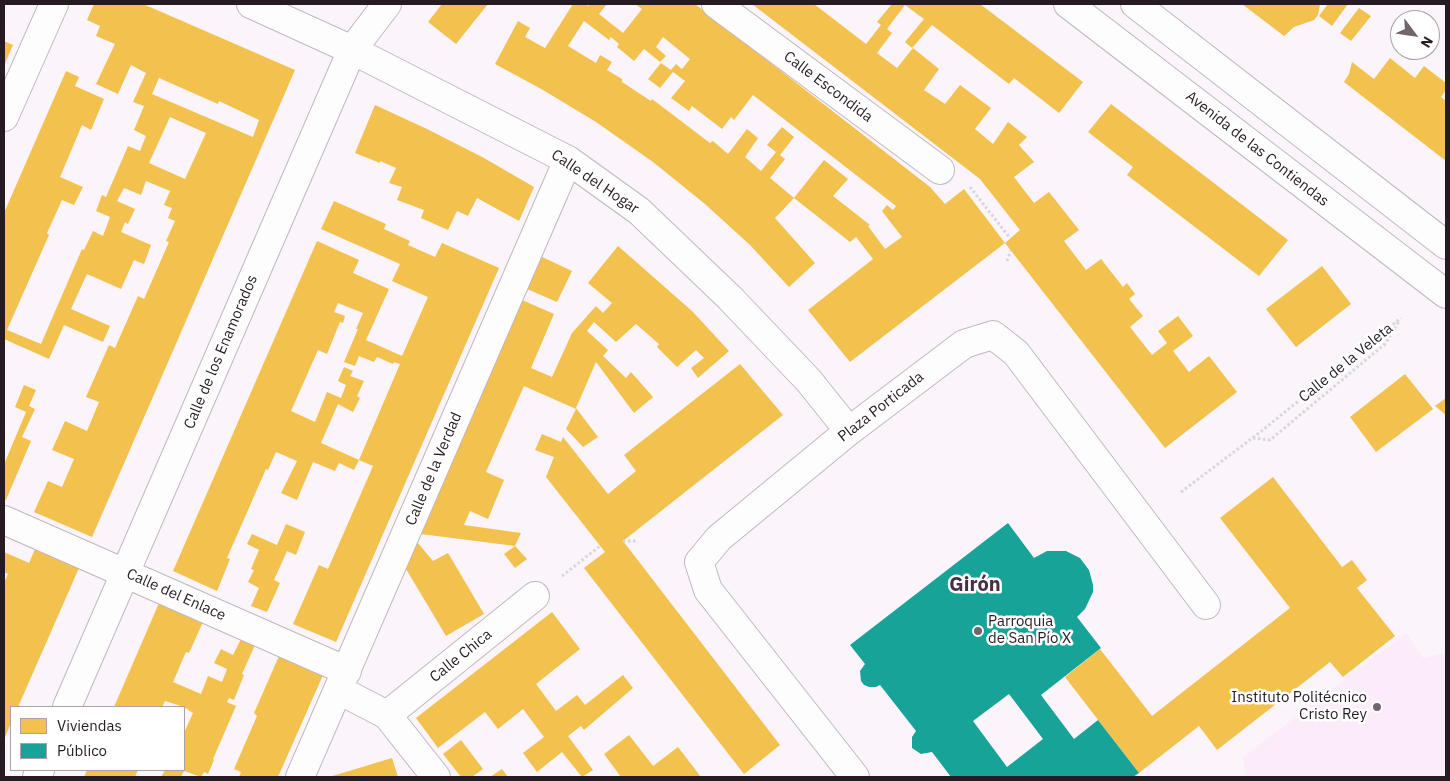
<!DOCTYPE html>
<html>
<head>
<meta charset="utf-8">
<style>
  body { margin:0 }
  #map { position:relative; width:1450px; height:781px; overflow:hidden; background:#fbf4fa; font-family:"IBM Plex Sans",sans-serif }
  canvas { display:block }
  .frame { position:absolute; inset:0; border:5px solid #261a23; pointer-events:none }
  .legend { position:absolute; left:10px; top:706px; width:175px; height:65px; box-sizing:border-box; background:#fff; border:1px solid #a8a3a7; margin:0; padding:6px 9px; list-style:none; font-size:15px; color:#261a23 }
  .legend li { display:flex; align-items:center; gap:10px; height:25px }
  .legend b { width:25px; border:1px solid #a8a3a7 }
  .north { position:absolute; left:1390px; top:10px; width:50px; height:50px; box-sizing:border-box; background:#fff; border:1px solid #a8a3a7; border-radius:50%; rotate:121deg; font-size:14px; font-weight:700; line-height:20px; text-align:center; color:#261a23 }
  .north::after { content:''; display:block; margin:auto; width:18px; height:22px; background:#71666e; clip-path:polygon(50% 0,100% 100%,50% 72%,0 100%) }
</style>
</head>
<body>
<div id="map">
<canvas width="1450" height="781"></canvas>
<div class="frame"></div>
<ul class="legend">
<li><b style="height:14px;background:#f2c14e"></b>Viviendas</li>
<li><b style="height:14px;background:#17a398"></b>Público</li>
</ul>
<div class="north">N</div>
</div>
<script>
const g = document.querySelector('canvas').getContext('2d');
g.lineJoin = 'round';
function fill(path, color) {
  g.fillStyle = color;
  g.fill(path, 'evenodd');
}
function strokePath(path, color, width, dash) {
  g.strokeStyle = color;
  g.lineWidth = width;
  g.lineCap = dash ? 'butt' : 'round';
  g.setLineDash(dash || []);
  g.stroke(path);
}
function write(font, color, halo, rows, align = 'center') {
  g.font = font + ' "IBM Plex Sans",sans-serif';
  g.lineWidth = 5;
  g.setLineDash([]);
  g.textBaseline = 'middle';
  g.strokeStyle = halo;
  g.fillStyle = color;
  for (const [text, x, y, turn = 0] of rows) {
    g.save();
    g.translate(x, y);
    g.rotate((+turn || 0) * Math.PI / 180);
    g.textAlign = isNaN(turn) ? turn : align;
    if (halo) g.strokeText(text, 0, 0);
    g.fillText(text, 0, 0);
    g.restore();
  }
}
const built = new Path2D(`
  M1406,633l17,25 23,-5v124h-200l-3,-20z`);
const homes = new Path2D(`
  M94,4h49l152,66 -203,467 -58,-25 14,-31 14,6 12,-28 -22,-9 13,-29 22,10 12,-29 -13,-5 23,-52 6,3 23,-52 6,3 25,-57 -3,-1 9,-20 -7,-3 4,-10 -8,-3 6,-14 -24,-10 -5,14 -17,-7 -7,13 18,8 -7,15 -3,-2 -4,10 30,13 -7,19 -10,-4 -13,29 -34,-15 -16,35 39,17 -7,16 -39,-17 -15,34 -45,-20v-126l62,-142 13,6 -4,9 29,13 -13,31 -9,-5 -22,52 23,10 -9,18 -12,-5 -15,33 2,2 -42,95 34,14 41,-95 2,1 9,-19 10,5 7,-19 -14,-6 6,-16 4,2 22,-51 12,5 6,-15 -12,-6 10,-24 -11,-4 13,-29 -15,-8 -13,29 -22,-10 19,-40 -19,-8 4,-10 -13,-6zM159,78l59,26 1,-3 40,19 -6,17 -101,-43zM170,117l36,16 -21,46 -36,-16z
  M442,4h46l-32,40 -28,-22z
  M573,4h13l2,2 2,-2h17l-8,10 24,19 19,-24 -7,-5h60l235,183 15,17 19,-15 41,54 -155,119 -42,-52 65,-51 -17,-22 -6,5 -56,-44 30,-38 24,19 -15,17 37,29 -2,1 17,23 17,-12 -20,-26 5,-6 6,5 3,-4 -143,-111 -19,25 -3,-3 -9,12 -30,-23 -3,5 -18,-13 14,-17 -12,-9 -13,16 -12,-9 13,-16 10,7 5,-6 6,5 8,-10 -27,-22 -7,10 10,9 -6,6 -16,-13 -10,12 -17,-14 2,-3 -8,-7 -2,3 -25,-19 -16,25 28,17 4,-8 12,7 -5,8 15,9v3l29,19 1,-2 58,44 3,-2 15,13 19,-25 11,9 -13,19 16,14 15,-19 -9,-7 15,-18 12,10 -14,18 5,4 -15,19 24,20 -19,20 40,45 -26,24 -39,-42 -45,-41 -52,-42 -57,-40 -53,-32 -48,-26 23,-43 12,7 -5,9 20,11z
  M752,4h62l52,40 15,-19 -4,-3 15,-18h88l103,78 -24,31 -45,-35 -5,6 -77,-59 -20,23 -7,-6 19,-23 -19,-14 -18,24 5,4 -15,20 20,15 16,-20 26,21 -15,21 21,14 15,-19 31,23 -16,21 18,15 15,-22 19,15 -8,8 15,17 -20,15 20,26 15,-11 30,38 -15,11 22,29 15,-11 22,28 4,-4 8,11 -6,5 14,17 -13,11 22,28 15,-12 -9,-12 20,-15 15,20 -20,15 16,21 20,-16 28,36 -72,56 -160,-205 15,-13 -40,-51z
  M1242,4h78l-2,11 -4,5 -20,7 -10,9z
  M1328,4h20l-16,22 -13,-10z
  M1359,8l12,8 -20,25 -11,-8z
  M4,41l9,4 -9,21z
  M1390,58l25,20 9,-12 22,17v7l-5,7 5,4v60l-102,-79 5,-8 3,-12 22,17z
  M1111,104l177,136 -29,36 -132,-101 6,-8 -45,-35z
  M375,105l52,24 57,29 50,29 -15,34 -42,-23 -9,18 -11,-5 -9,19 -27,-12 3,-8 -27,-10 5,-13 -13,-4 7,-15 -16,-7v2l-25,-10z
  M334,201l52,23 -2,5 26,12 -2,4 27,12 7,-14 57,25 -163,374 -43,-18 26,-59 9,4 45,-103 -14,-6 -5,10 -15,-7 -4,8 -22,-9 -16,38 -16,-7 16,-32 -21,-9 -8,18 -2,-1 -39,89 3,1 -13,32 -44,-20 144,-330 42,19 -6,13 36,16 -23,51 36,16 26,-59 -36,-16 8,-17 -79,-35zM338,303l25,10 -7,16h2l-14,33 11,4 4,-10 15,6 3,-5 16,7 1,-2 6,2 -41,96 -38,-17 17,-39 15,8 7,-14 -3,-2 7,-15 -14,-5 3,-5 -9,-4 -6,14 8,4 -5,13 -14,-6 -12,30 -24,-11 27,-61 9,4 13,-32 3,1 2,-7 -11,-4z
  M618,246l74,65 37,40 -31,27 -7,-10 13,-10 -8,-8 -19,17 -20,-20 2,-3 -23,-20 -20,18 -22,-20 -7,9 21,19 -5,6 23,22 5,-6 22,25 -19,16 -38,-51 -20,46 22,29 -15,10 -17,-18 10,-20 -52,-23 -38,86 18,8 -16,39 -18,-8 -6,14 57,8 -6,13 -94,-12 101,-234 32,14 -23,54 21,9 20,-44 24,-27 7,7 9,-10 -24,-20z
  M540,256l32,15 -15,31 -30,-13z
  M1322,266l29,38 -55,43 -30,-38z
  M740,364l43,51 -160,126 157,204 -36,29 -160,-206 21,-16 -59,-75 8,-20 -19,-7 7,-16 19,8 2,-5 45,57 28,-23 -12,-16z
  M1405,374l28,35 -57,43 -26,-35z
  M24,385l12,5 -7,16 6,3 -13,28 9,4 -25,59 -2,-1v-37h1l21,-50 -11,-5z
  M1446,398v17l-11,-9z
  M1273,477l69,90 10,-7 15,20 -10,8 38,48 -52,41 -13,-15 -113,88 -18,-24 -60,47 -74,-96 35,-28 52,67 138,-108 -70,-90z
  M286,524l19,8 -9,23 -9,-4 -13,29 6,3 -13,29 -16,-6 8,-18 -11,-6 6,-12 -3,-1 8,-19 -12,-6 5,-10 25,11z
  M417,542l16,19 15,-8 36,61 -38,22 -40,-67z
  M515,546l12,13 -12,9 -11,-14z
  M35,549l44,19 -61,139h-7v16l-7,17v-157l4,-9 -4,-2v-20l25,11z
  M159,603l44,19 -14,31 -3,-1 -13,30 28,12 7,-18 14,6 5,-13 -13,-6 7,-14 12,6 8,-16 14,6 -13,29 2,1 -10,25 -5,-2 -2,4 9,4 -23,53 1,1 -6,14 -4,-2 -3,5 -17,-6 -3,6h-20l4,-7h19v-37l9,-20 -9,-6 -19,-6 -3,6h-48z
  M552,612l28,37 -44,35 20,27 21,-16 8,10 38,-30 10,13 -49,42 -3,-4 -13,10 25,34 -11,7 -20,-25 -25,20 -14,-19 21,-16 -21,-28 -25,20 -13,-17 -47,36 -22,-30z
  M279,656l44,19 -45,102h-39l2,-5 -7,-3 23,-53 -3,-3z
  M629,735l24,31 25,-19 23,30h-80l-17,-23z
  M461,740l22,29 -11,8h-11l-18,-23z
  M392,758l6,19h-69z
  M502,769l6,8h-18z
  M87,770h51l-3,7h-51z`);
const public = new Path2D(`
  M1008,523l26,35 13,-7h19l14,7 9,12 4,15v7l-8,17 -8,8 24,31 -60,47 33,44 24,-19 41,53 -6,4h-182l-19,-25 -11,2 -9,-6v-11l4,-6 -36,-46 -4,2h-7l-5,-2 -3,-4 -1,-10 5,-7 -15,-19zM1009,694l34,45 -36,28 -34,-46z`);
const path = new Path2D(`
  M970,187l40,51
  M1007,261l4,-11
  M1253,438l17,2 115,-96 14,-23
  M1181,492l78,-59 142,-115
  M623,541h13
  M562,576l38,-30`);
const street = new Path2D(`
  M251,4l101,46 216,110 71,51 91,87 79,83 40,50
  M716,4l224,166
  M4,117l50,-113
  M4,520l343,151
  M339,690l48,25 49,62
  M67,707l285,-657 35,-46
  M387,715l148,-119
  M37,777l3,-7
  M300,777l268,-617
  M855,777l-147,-187 -9,-28 20,-24 130,-107 115,-87 29,-9 23,18 190,252`);
const secondary = new Path2D(`
  M1068,4l378,290
  M1135,4l311,241`);
const markers = [
  [978,631,5,"#71666e"],
  [1377,707,5,"#71666e"]
];
const streetNames = [
  ["Calle Escondida",828,87,37],
  ["Avenida de las Contiendas",1257,149,38],
  ["Calle del Hogar",595,182,34],
  ["Calle de los Enamorados",221,352,-67],
  ["Calle de la Veleta",1346,363,-39],
  ["Plaza Porticada",881,407,-38],
  ["Calle de la Verdad",434,469,-67],
  ["Calle del Enlace",176,595,24],
  ["Calle Chica",461,656,-39]
];
const poiNames = [
  ["Parroquia",988,622],
  ["de San Pío X",988,639],
  ["Instituto Politécnico",1367,698,"right"],
  ["Cristo Rey",1367,715,"right"]
];
const districtNames = [
  ["Girón",975,585]
];
fill(built, '#fcebf8');
fill(homes, '#f2c14e');
fill(public, '#17a398');
strokePath(street, '#c1b8bf', 30);
strokePath(secondary, '#c1b8bf', 30);
strokePath(path, '#d8d6d8', 3, [2.5, 2.5]);
strokePath(street, '#fefdfe', 28);
strokePath(secondary, '#fefdfe', 28);
for (const [x, y, r, color] of markers) {
  const dot = new Path2D();
  dot.arc(x, y, r, 0, 2 * Math.PI);
  g.fillStyle = color;
  g.fill(dot);
  strokePath(dot, '#fff', 2);
}
write('15px', '#261a23', '#fff', streetNames);
write('15px', '#261a23', '#fff', poiNames, 'left');
write('bold 20px', '#472e42', '#fff', districtNames);
</script>
</body>
</html>
